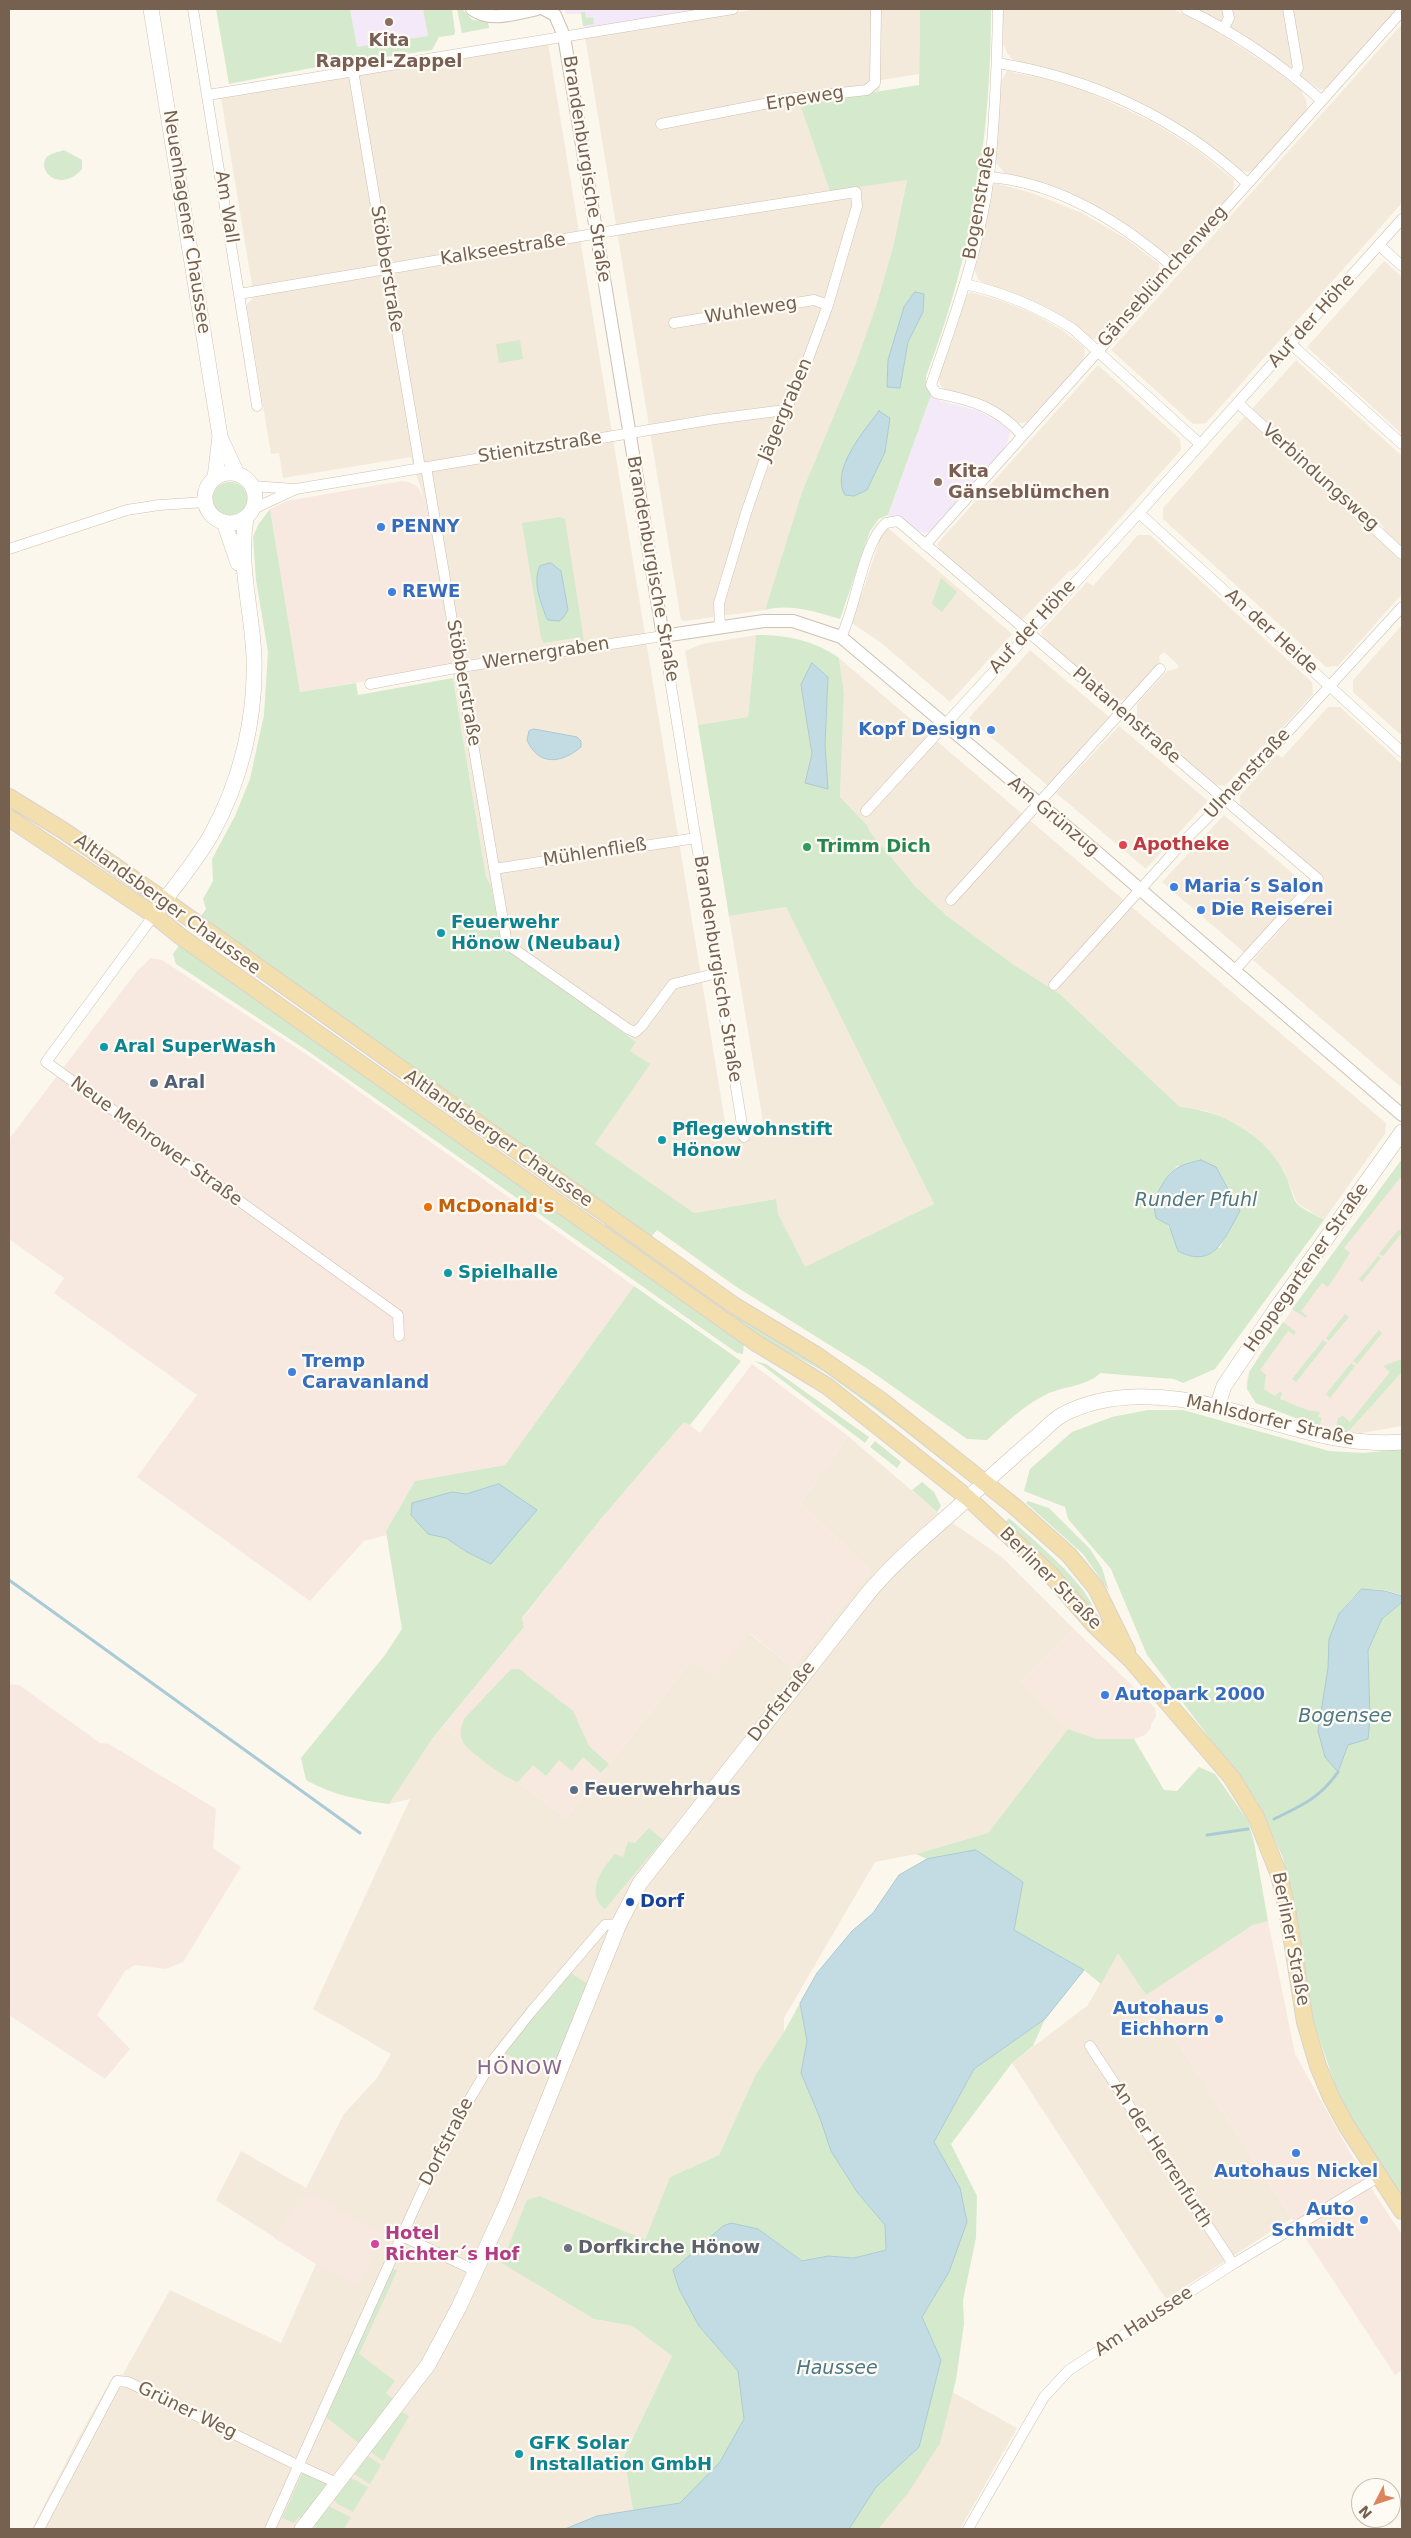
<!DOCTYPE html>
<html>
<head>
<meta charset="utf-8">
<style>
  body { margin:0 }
  #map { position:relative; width:1411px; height:2538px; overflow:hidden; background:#fbf7ed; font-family:"DejaVu Sans",sans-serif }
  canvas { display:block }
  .frame { position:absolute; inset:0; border:10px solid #766151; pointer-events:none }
  .north { position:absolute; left:1351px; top:2478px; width:50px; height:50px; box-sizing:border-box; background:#fefbf4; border:1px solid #c8bdb3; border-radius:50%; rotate:229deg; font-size:14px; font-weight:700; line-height:20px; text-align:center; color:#766151 }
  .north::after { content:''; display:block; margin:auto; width:18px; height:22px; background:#da855e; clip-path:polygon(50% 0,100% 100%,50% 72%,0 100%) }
</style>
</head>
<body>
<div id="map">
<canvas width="1411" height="2538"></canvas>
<div class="frame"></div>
<div class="north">N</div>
</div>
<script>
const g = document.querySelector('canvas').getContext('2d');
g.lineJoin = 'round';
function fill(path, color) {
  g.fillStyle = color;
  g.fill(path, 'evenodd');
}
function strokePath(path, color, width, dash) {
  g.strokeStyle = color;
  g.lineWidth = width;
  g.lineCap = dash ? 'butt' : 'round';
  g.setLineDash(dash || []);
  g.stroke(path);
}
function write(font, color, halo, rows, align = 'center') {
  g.font = font + ' "DejaVu Sans",sans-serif';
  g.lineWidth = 4.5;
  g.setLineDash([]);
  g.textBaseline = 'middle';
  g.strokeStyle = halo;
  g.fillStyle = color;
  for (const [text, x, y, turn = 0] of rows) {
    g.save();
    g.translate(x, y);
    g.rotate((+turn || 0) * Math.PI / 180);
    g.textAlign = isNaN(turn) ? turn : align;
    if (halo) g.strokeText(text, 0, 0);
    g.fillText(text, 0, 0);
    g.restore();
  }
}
const residential = new Path2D(`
  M757,9h163l-1,65 -38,6 -2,11 -79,13 107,75 -14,68 -17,59 -21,59 -53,127 -37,118 -80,11 -4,-1 -96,-583z
  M1003,9h170l38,19 60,39 30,23 5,10 1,9 -2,5 -48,55 -9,3 -7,-1 -133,-82 -47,-17 -48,-12 -6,-7 -4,-10z
  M1196,9h204l-70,78 -10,3 -78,-56z
  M1402,24v179l-196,220 -13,1 -82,-74z
  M548,43l179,1091 37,-6 -35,-212 57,-9 148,297 -129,64 -27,-54 -3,-15 -81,14 -99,-69 35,-93 6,-9 -134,-97 -11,-60 -5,-8 -62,-378 -13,-42 -128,21 -4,-25 -8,1 -24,-145v-5l6,-6 -1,-13 -31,-187z
  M1007,71l43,9 38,12 65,30 44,28 37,30 -1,14 -53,60 -8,2 -9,-3 -18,-15 -141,-65 -9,-12 6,-80z
  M995,183l37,10 50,20 43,25 34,26 -1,14 -54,60 -12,1 -22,-17 -86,-38 -6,-5 -5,-13 17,-78z
  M1384,261l18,16v157l-95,-87z
  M970,292l32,9 32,13 28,16 22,17 1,5 -3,12 -55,58 -8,1 -19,-13 -55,-20 -5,-5 -1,-10 27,-79z
  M1296,360l106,96v91l-19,-18 1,-2 -133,-117z
  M1098,365l82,74 1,11 -107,120 -5,1 -47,49 -82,-70 -3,-6z
  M1245,416l43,39 -1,2 115,101v36l-64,72 -12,1 -163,-148v-11z
  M888,528l124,106 -62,68 -70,-60 -28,-19 29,-87z
  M1138,535h12l162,147 1,12 -46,51 -5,1 -37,40 -13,-2 -75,-66v-14l30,-33 9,-2 3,-3 -15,-14 -5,4 1,7 -32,35 -8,3 -8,-4 -66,-55 -4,-7 -1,-3 46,-50 6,4z
  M1402,625v111l-49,-44v-12z
  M756,635l-8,82 -50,8 -13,-74 17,-7z
  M1030,650l79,67 -61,69 -79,-68z
  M839,658l547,465 -1,11 -61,86 -27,-17 -13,-32 -17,-23 -16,-15 -14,-9 -30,-13 -27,-4 -120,-113 -46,-29 -67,-49 -32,-30 -44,-53 -4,-8 -27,-28 4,-104z
  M1328,707h12l62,57v324l-149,-128 72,-80 -84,-72 -2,-11 38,-43 5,4z
  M1119,726l89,75 -62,68 -90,-76z
  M1224,815l81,69 -60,69 -83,-71z
  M1402,1372v54l-41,7 -13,-1z
  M848,1436l89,76 66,46 71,71 -53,53 47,47 -80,104 -72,21 -41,8 -91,156v14l-29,44 -36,79 -49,22 -25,64 -105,-45 54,123 38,7 40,30 -48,99 9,56 -36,5 -32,13h-533l45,-89 36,-64 10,-2 47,-84 111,53 35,-79 -100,-64 25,-49 65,37 38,-74 33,-36 14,-24 -78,-45 97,-210 -21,5 43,-65 11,-13 123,92 126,-158 57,-27 43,34 78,-96 -69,-68z
  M1118,1952l174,266 -126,81 -154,-236 76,-58z
  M936,2383l81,45 -57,101h-111z`);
const commercial = new Path2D(`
  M401,481l8,1 9,5 6,12 27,164 -8,5 -143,24 -30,-183 17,-8z
  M151,958l11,2 147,96 325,230 -129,179 -90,16 -29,50 1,4 -23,6 -54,60 -173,-124 60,-82 -143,-102 10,-15 -55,-39v-100l129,-169z
  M1402,1159v213l-54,60 -37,-7 -21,-11 -34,-11 -9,-14 -1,-7 12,-25z
  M752,1364l96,72 -47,67 69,68 -78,96 -42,-34 -37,44 -21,-17 -126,158 -123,-92 81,-99 -2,-8 78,-99 85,-99 15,12z
  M1074,1629l81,79 1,9 -5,7v4l-6,7 -11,4h-37l-29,-10 -47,-47z
  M9,1684l10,1 81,58 9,1 107,65 -3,39 28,19 -58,95 -17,7 -31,-4 -10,6 -28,44 33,34 -25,30 -96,-64z
  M1268,1921l27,133 67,120 40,61v135l-7,5 -249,-380 107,-70z
  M310,2193l73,41 -24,52 -43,-22 -42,-26 25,-40z`);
const education = new Path2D(`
  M350,9h73l5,27 -71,12z
  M565,9h140l-121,20 -3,-15h-15z
  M931,395l10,6 38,10 24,13 6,5 1,5 -5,15 -74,82 -7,2 -37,-14z`);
const green = new Path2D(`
  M216,9h134l7,38 71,-11 -5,-27h29l3,23 -1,3 -15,2 -7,13 -126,19 -77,15z
  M457,9h5l11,11 15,1 1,7 -27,5z
  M920,9h71c0,126 -19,249 -65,367v8l5,11 -43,120 -9,4 -9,12 -30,88c-24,-7 -50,-16 -75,-9l37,-118 53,-127 21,-59 17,-59 14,-67 -77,11 -30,-87 119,-19zM923,312l-15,30 -8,45h-13l1,-10z
  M581,12h4l1,6 7,-1 1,7 -11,2z
  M64,150l18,10v9c-21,24 -45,3 -36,-11 4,-5 13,-6 18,-8z
  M520,340l3,19 -24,4 -3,-19z
  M212 500a18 18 0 1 1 36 0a18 18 0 1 1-36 0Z
  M270,509l30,183 56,-9 2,12 95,-17 33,199 5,8 11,60 134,97 -6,9 20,13 -55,80 99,69 82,-14 2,15 27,53 129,-63 -148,-297 -57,9 -31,-191 50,-8 8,-82c30,0 58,5 83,23l5,35 -4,104 27,28 4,8 44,53 32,30 67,49 46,29 120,113c43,4 83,26 104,65 5,8 8,26 13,32 7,6 19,11 27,16l-109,149 -32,14 -9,-4 -74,-6c-10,12 -37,14 -51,20 -24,11 -43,30 -62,47l-20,-1 -99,-70 -133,-83 -78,-56 -6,7 -450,-321 5,-7 -3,-10 10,-18 -1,-22 23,-43 15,-37 14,-64 4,-63 -12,-72 -3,-43 5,-12zM828,678l-3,67 2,43 -22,-5 7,-29 -11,-69zM1178,1165l49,68 -7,15 -47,-14 -20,-33 15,-26z
  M560,517l5,2 19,122h-3l-1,-4 -36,6 -3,-5 -19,-115zM540,566l21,5 5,30 -20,16c-6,-15 -13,-36 -6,-51z
  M941,578l16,14 -15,20 -10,-8z
  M180,944l564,399 -1,11 -6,-1 -429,-302 -132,-87 -3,-10z
  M1402,1159v21l-2,-2 -56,70 6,5 -22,34 -6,-4 -21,28 6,5 -1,2 -14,-9z
  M607,1222l219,146 125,94 -3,3 -51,-40 -74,-54 -69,-37 -152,-106z
  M1399,1229l3,4 -19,23 -4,-2z
  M1378,1256l3,2 -19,24 -3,-3z
  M634,1286l107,75 -51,64 -6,-3 -84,98 -78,98 2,9 -92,112 -43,65c-30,-4 -56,-9 -83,-24l-5,-22 84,-103 17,-26 -16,-98 29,-50 90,-16zM499,1484l-32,68 -21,-14 6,-46 14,3z
  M1345,1314l4,3 -20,24 -3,-3z
  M1283,1322l13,10 -2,3 -6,-4 -28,39 6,5 -2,14 11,7 5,-5 2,2 -2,6 27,11 13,2 -2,5 4,1 -3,9 -63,-24 -9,-14 2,-17z
  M1379,1330l3,3 -25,31 -4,-3z
  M1323,1340l4,3 -31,39 -4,-3z
  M1402,1359v13l-54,60 -13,-2 3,-12 5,-2 7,6 40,-50 -7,-6z
  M754,1361l12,3 103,73 -4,6 -103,-78z
  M1351,1363l4,3 -25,32 -4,-4z
  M1148,1410h35l146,41 35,2 38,-4v146l-17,-5 -23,-1c-8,8 -18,17 -23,26 -21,39 -5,113 -1,156l10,-27 22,-26 -2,-68 14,-31 20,-17v594l-61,-94 -29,-85 -29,-159 -26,-57 -110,-146 -36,-86 -43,-50 -3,-12 -41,-16 6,-22 42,-37 40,-15z
  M875,1441l26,21 -4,6 -27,-21z
  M922,1482l12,10 7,14 -4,6 -25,-22z
  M1028,1501l21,7 41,41 12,19 7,23 -26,-37 -57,-51z
  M1009,1518c20,18 81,68 85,93h-3l-87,-87z
  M511,1669h8l54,42 16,35 20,18 -8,9 -18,-16 -11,14 -13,-11 -13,16 -13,-11 -15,17c-11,-3 -50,-30 -55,-40 -4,-8 -2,-15 1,-23z
  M1068,1729l29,10h37l30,51 13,1 22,-24 16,7 33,47 6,21 14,79 -15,4 -107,70 -28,-42 -17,31 -17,-14 -70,-40 9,-48 -47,-31 -49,8 -11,-5 72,-21z
  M649,1828l14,12 -58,69 -2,-1c-17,-18 -1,-39 12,-54l8,3 5,-15 7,1z
  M571,1973l16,11 -35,89 -49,-20z
  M800,2003l7,38 -6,32 19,45 11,33 26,41 28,33 1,25 -30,8 -28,-2 -26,5 -44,-32 -35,-3 -49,44 25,56 39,45 6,48 -24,43 -40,41 -47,8 -9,-55 48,-100 -40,-30 -38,-7 -92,-56 25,-63 13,-4 105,44 25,-63 49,-22 36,-79 29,-44z
  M1045,2019l-12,27 -21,17 -61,81 26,52 -1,42 -13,62 1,24 -8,56 -16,63 -32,50 -30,36h-29l27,-42 43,-40 22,-87 -19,-43 27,-45 11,-84 -26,-46 40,-73z
  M392,2268l5,3 -38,83 36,27 -9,12 9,7 -35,44 -34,-27z
  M402,2412l7,4 -26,45 -12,-9z
  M368,2456l13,9 -11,19 -16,-10z
  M303,2472l26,11 -28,36 -2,-2 -5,6 -12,-5z
  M351,2478l17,9 -15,25 -17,-9 -2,-4z
  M328,2506l23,11 -7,12h-30l2,-3 -2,-2z`);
const water = new Path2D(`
  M915,292l9,2 -1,18 -15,30 -8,46 -13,-1 1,-27 16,-53z
  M879,411l11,7 -5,34 -18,38 -13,6 -9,-1c-15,-25 19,-64 34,-84z
  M551,563l10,8 7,39 -5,8 -4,3 -11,-1 -2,-3c-5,-15 -14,-35 -6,-51z
  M812,663l16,14 -3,68 3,44 -23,-6 7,-29 -11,-69z
  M534,729l43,8 4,4v6c-20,17 -43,19 -54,-7l2,-9z
  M1201,1160l15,7 24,44c-16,27 -25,59 -62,40l-9,-26 -13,-7 -3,-17c16,-28 16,-34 48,-41z
  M499,1484l38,26 -46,54 -24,-12 -21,-14 -18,-4 -17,-19 1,-12 40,-11 14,2z
  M1362,1589l23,2 17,5v6l-20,17 -14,31 2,68 -2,21 -20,6 -10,27 -13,-15 -7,-26 10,-63 1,-29 10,-25z
  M976,1850l47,32 -9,48 70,40 -39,49 -71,50 -40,73 26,46 7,34 -18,50 -27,45 19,43 -22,87 -43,40 -27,42h-284l32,-13 83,-13 40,-41 24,-43 -6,-48 -39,-45 -20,-37 -6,-19 50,-44 8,-3 27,6 44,32 26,-5 26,2 32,-8 -1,-25 -28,-33 -26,-41 -11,-33 -19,-45 6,-32 -7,-38 17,-30 35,-42 21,-18 26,-38 28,-16z`);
const stream = new Path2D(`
  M9,1580l351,253
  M1274,1819c27,-13 46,-21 64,-47
  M1207,1835l41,-6`);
const minor = new Path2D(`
  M193,9l64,397
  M998,9c-1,55 -3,112 -9,167 -9,72 -35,141 -58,209l5,8c36,7 61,14 86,42
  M1186,9c49,24 95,55 136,92
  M1288,9l10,59 -5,8
  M1223,29l6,-11 -2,-9
  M997,63c94,15 181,55 250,120
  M353,70l67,398
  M208,95l525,-86
  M661,124l134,-26 72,-8 8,-7 1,-74
  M988,177c69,5 134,46 185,90
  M1379,245l23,21
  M965,284c40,9 74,23 108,45l127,115
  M239,294l437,-74 180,-28 1,14 -29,99 -20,54 -45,105 -17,49 -27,90 1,25
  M674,323l140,-23 14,5
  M1291,344l111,100
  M1238,403l164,151
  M426,467l81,477 121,85 7,3 6,-5 32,-43 45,-11
  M252,486l43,3
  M253,509l43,-20 419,-70 70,-9
  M1139,513l263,239
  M925,545l477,-534
  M9,549l118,-39 32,-5 47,-3
  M841,637c15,-29 22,-95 45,-114l12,-2 420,358 -84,92
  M370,684l91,-17 202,-31 81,501
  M866,811l273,-298 263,-294
  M494,869l202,-31
  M951,900l209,-231
  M154,915l-108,147 352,253 1,21
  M1054,985l130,-144 47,-47 171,-187
  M1090,2046l143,218
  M402,2236l74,35
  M39,2529l78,-148 11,1 165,81 44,20
  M270,2529l148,-329 35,-73 40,-67 38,-48 74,-87 14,-1
  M968,2529l76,-132 25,-27 164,-106 147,-88`);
const tertiary = new Path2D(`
  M472,9c18,14 44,4 65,0
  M544,9l11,6 9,21 99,600 101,-15h29l48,16 250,210 311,268`);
const secondary = new Path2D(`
  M151,9l69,427 -5,42
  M220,437l17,37
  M205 498a25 25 0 1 1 50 0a25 25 0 1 1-50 0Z
  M224,522l14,41
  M154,915c18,-26 41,-52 57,-80 30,-54 45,-117 43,-178 -2,-48 -16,-92 -8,-139
  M1217,1407l7,-21 52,-77 126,-177
  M302,2529l126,-164 31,-58 46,-100 114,-283 21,-41 225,-286c29,-36 67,-66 101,-97 23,-21 46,-43 70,-63 8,-7 17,-17 26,-22 46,-25 107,-21 156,-8 61,16 120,40 184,35`);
const primary = new Path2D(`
  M9,797l55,34 100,69 571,406 83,50 64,45 132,105 55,49 27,33 31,63
  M9,818l145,97 26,21 576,407 71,43 141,112 82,76 45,52 36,34 101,118 24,39 23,58 8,34 18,113 13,44 13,31 15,28 56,86`);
const markers = [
  [389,22,5,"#8d6e63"],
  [938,482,5,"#8d6e63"],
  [381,527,5,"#3f7fe0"],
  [392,592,5,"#3f7fe0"],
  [991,730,5,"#3f7fe0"],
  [1123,845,5,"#e0444e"],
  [807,847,5,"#2e9e5b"],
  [1174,887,5,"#3f7fe0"],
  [1201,910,5,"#3f7fe0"],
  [441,933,5,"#0f9aa8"],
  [104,1047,5,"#0f9aa8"],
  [154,1083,5,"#5c6f8a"],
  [662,1140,5,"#0f9aa8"],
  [428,1207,5,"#e8710a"],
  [448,1273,5,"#0f9aa8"],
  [292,1372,5,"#3f7fe0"],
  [1105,1695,5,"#3f7fe0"],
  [574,1790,5,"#5c6f8a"],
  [630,1902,5,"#1a4fb4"],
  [1219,2019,5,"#3f7fe0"],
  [1296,2153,5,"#3f7fe0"],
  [1364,2220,5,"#3f7fe0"],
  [375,2244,5,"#d1479c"],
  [568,2248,5,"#6b7280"],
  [519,2454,5,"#0f9aa8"]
];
const educationNames = [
  ["Kita",389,41],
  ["Rappel-Zappel",389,62],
  ["Kita",948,472,"left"],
  ["Gänseblümchen",948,493,"left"]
];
const streetNames = [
  ["Erpeweg",805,99,-9],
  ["Brandenburgische Straße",586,169,81],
  ["Bogenstraße",980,203,-80],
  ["Am Wall",226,207,81],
  ["Neuenhagener Chaussee",186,222,81],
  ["Kalkseestraße",503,250,-9],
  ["Stöbberstraße",386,269,81],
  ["Gänseblümchenweg",1163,277,-48],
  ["Wuhleweg",751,311,-9],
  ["Auf der Höhe",1312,321,-48],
  ["Jägergraben",786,410,-67],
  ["Stienitzstraße",540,448,-9],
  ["Verbindungsweg",1320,478,42],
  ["Brandenburgische Straße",652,569,80],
  ["Auf der Höhe",1033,627,-48],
  ["An der Heide",1271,632,42],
  ["Wernergraben",546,654,-9],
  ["Stöbberstraße",463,683,80],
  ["Platanenstraße",1126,716,41],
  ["Ulmenstraße",1248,774,-47],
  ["Am Grünzug",1053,817,40],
  ["Mühlenfließ",595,853,-9],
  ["Altlandsberger Chaussee",167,905,36],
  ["Brandenburgische Straße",717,969,81],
  ["Altlandsberger Chaussee",498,1139,35],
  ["Neue Mehrower Straße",156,1142,36],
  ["Hoppegartener Straße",1307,1268,-55],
  ["Mahlsdorfer Straße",1270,1421,13],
  ["Berliner Straße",1050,1579,45],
  ["Dorfstraße",782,1702,-52],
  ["Berliner Straße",1290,1939,79],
  ["Dorfstraße",447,2142,-63],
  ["An der Herrenfurth",1161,2155,57],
  ["Am Haussee",1144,2322,-33],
  ["Grüner Weg",187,2411,26]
];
const shopNames = [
  ["PENNY",391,527],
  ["REWE",402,592],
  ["Kopf Design",981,730,"right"],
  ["Maria´s Salon",1184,887],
  ["Die Reiserei",1211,910],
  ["Tremp",302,1362],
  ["Caravanland",302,1383],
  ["Autopark 2000",1115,1695],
  ["Autohaus",1209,2009,"right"],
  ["Eichhorn",1209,2030,"right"],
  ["Autohaus Nickel",1296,2172,"center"],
  ["Auto",1354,2210,"right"],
  ["Schmidt",1354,2231,"right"]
];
const healthNames = [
  ["Apotheke",1133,845]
];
const leisureNames = [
  ["Trimm Dich",817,847]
];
const cultureNames = [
  ["Feuerwehr",451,923],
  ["Hönow (Neubau)",451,944],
  ["Aral SuperWash",114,1047],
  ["Pflegewohnstift",672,1130],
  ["Hönow",672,1151],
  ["Spielhalle",458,1273],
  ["GFK Solar",529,2444],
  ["Installation GmbH",529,2465]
];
const serviceNames = [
  ["Aral",164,1083],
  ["Feuerwehrhaus",584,1790]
];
const foodNames = [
  ["McDonald's",438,1207]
];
const transitNames = [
  ["Dorf",640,1902]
];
const hotelNames = [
  ["Hotel",385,2234],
  ["Richter´s Hof",385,2255]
];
const worshipNames = [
  ["Dorfkirche Hönow",578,2248]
];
const waterNames = [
  ["Runder Pfuhl",1196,1201],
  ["Bogensee",1345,1717],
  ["Haussee",837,2369]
];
const quarterNames = [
  ["HÖNOW",520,2069]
];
fill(residential, '#f3eadc');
fill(commercial, '#f7e9df');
fill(education, '#f4e9f8');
fill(green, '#d5e9cc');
fill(water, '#c3dce4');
strokePath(water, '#aacad5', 1);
strokePath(stream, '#aacad5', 3);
strokePath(minor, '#cdc1b3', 11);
strokePath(tertiary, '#cdc1b3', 14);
strokePath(secondary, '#d0c2b1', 16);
strokePath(primary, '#d9d3ce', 18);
strokePath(minor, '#fff', 10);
strokePath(tertiary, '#fff', 12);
strokePath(secondary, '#fff', 15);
strokePath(primary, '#f3dfad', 16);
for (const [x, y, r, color] of markers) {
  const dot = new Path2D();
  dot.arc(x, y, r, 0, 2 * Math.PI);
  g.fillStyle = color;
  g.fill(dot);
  strokePath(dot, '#fefbf4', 2);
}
write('bold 18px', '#785e54', '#fefbf4', educationNames);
write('18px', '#766151', '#fefbf4', streetNames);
write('bold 18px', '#366cbe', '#fefbf4', shopNames, 'left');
write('bold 18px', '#be3a42', '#fefbf4', healthNames, 'left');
write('bold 18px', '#27864d', '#fefbf4', leisureNames, 'left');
write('bold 18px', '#0d838f', '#fefbf4', cultureNames, 'left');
write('bold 18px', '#4e5e75', '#fefbf4', serviceNames, 'left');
write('bold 18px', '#c56008', '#fefbf4', foodNames, 'left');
write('bold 18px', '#164399', '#fefbf4', transitNames, 'left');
write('bold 18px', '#b23c85', '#fefbf4', hotelNames, 'left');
write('bold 18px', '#5b616d', '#fefbf4', worshipNames, 'left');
write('italic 19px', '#4c7886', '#fefbf4', waterNames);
g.letterSpacing = '1px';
write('20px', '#876990', '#fefbf4', quarterNames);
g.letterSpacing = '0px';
</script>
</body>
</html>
